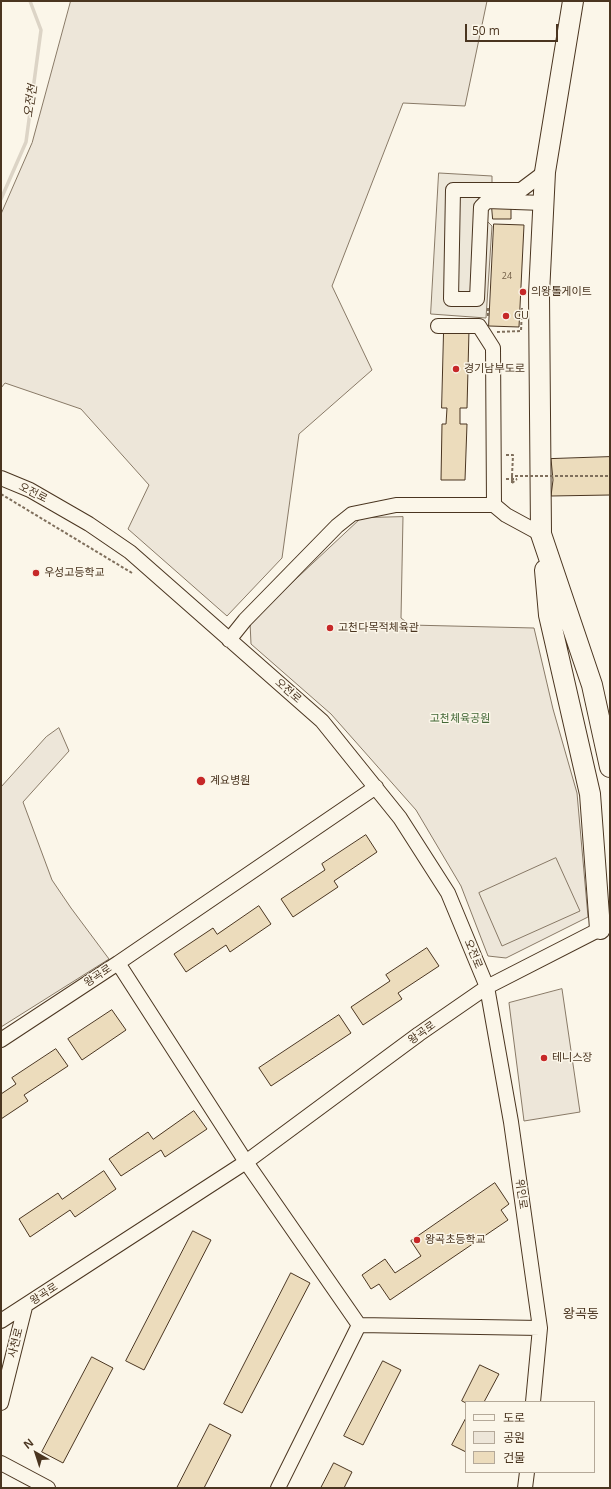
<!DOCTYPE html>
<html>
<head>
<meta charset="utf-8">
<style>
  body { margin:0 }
  #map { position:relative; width:611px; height:1489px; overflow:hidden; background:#fbf6e9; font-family:"Open Sans","Noto Sans KR",sans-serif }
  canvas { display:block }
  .frame { position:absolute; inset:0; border:2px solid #4a3520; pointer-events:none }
  .legend { position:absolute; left:465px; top:1401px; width:130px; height:72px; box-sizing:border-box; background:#fbf6e9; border:1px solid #b4a999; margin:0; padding:5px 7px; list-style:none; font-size:12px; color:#4a3520 }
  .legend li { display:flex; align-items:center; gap:8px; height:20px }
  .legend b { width:20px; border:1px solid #b4a999 }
  .north { position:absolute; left:16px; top:1433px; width:40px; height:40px; -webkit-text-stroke:3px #fbf6e9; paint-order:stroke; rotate:321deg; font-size:11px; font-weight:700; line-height:16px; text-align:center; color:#4a3520 }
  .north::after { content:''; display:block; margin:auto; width:14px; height:18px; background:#4a3520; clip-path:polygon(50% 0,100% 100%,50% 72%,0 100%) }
  .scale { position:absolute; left:465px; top:24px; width:93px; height:18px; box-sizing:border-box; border:2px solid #4a3520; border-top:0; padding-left:5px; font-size:12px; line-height:14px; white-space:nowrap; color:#4a3520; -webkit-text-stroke:3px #fbf6e9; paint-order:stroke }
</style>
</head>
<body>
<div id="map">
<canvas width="611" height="1489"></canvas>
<div class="frame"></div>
<ul class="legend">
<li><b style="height:5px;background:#fbf6e9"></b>도로</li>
<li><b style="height:11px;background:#ede6d9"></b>공원</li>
<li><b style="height:11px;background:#ecdcbc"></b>건물</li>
</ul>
<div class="north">N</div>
<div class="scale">50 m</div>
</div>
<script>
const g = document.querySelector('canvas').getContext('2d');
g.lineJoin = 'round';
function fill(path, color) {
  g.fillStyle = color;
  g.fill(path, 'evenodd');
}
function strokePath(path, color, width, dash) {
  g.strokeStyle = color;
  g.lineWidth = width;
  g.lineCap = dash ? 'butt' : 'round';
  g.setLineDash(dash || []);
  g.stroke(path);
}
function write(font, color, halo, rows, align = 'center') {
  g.font = font + ' "Open Sans","Noto Sans KR",sans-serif';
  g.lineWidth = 3;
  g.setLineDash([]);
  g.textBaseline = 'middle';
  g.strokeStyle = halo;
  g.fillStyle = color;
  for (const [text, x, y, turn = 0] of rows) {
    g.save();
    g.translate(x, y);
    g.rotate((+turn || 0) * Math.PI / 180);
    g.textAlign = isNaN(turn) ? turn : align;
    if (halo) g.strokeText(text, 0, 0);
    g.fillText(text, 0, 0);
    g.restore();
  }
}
const green = new Path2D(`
  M71,1h416l-22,105 -62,-3 -71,183 40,84 -73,64 -17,124 -55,58 -99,-87 21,-44 -68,-76 -76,-26 -4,5v-174l31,-71z
  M403,517l-2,101 9,7 124,3 19,81 24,84 11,124 -82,41 -18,-2 -27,-70 -45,-76 -85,-96 -80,-70 -1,-22 111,-104z
  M59,728l10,23 -46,51 29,78 19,28 38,51 -108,68v-240l45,-50z
  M562,989l18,123 -56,9 -15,-118z`);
const parking = new Path2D(`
  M439,173l53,3v20l-7,23 7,7 -6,92 -55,-4z
  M556,858l24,53 -78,35 -23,-53z`);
const stream = new Path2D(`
  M1,199l25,-57 15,-112 -11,-29`);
const building = new Path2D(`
  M492,207h19v12h-18z
  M494,224l30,1 -5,102 -30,-1z
  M444,330h25l-2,78h-7v16h7l-2,56h-24l1,-56h4l1,-16h-5z
  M610,457v38l-59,1 2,-16 -2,-21z
  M366,835l11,17 -43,29 4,6 -45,30 -12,-18 44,-29 -3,-6z
  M259,906l12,18 -41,28 -4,-7 -40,27 -12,-18 39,-26 4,6z
  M427,948l12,18 -41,27 4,6 -39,26 -12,-18 39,-26 -4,-6z
  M112,1010l14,20 -44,30 -14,-21z
  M339,1015l12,18 -80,53 -12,-18z
  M56,1049l12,17 -44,29 4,6 -27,18v-25l15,-10 -4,-6z
  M194,1111l13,18 -42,28 -4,-7 -40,26 -12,-17 39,-27 5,7z
  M104,1171l12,18 -41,28 -5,-7 -40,27 -11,-18 39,-26 4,6z
  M495,1183l14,21 -8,6 7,10 -118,80 -11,-16 -8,5 -9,-14 23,-16 10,14 26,-17 -10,-15z
  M193,1231l18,9 -67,130 -18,-9z
  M291,1273l19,10 -68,130 -18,-9z
  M92,1357l21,11 -50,95 -21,-11z
  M383,1361l18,9 -38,75 -19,-9z
  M480,1365l19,9 -15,28 -18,1 -4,-2z
  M466,1418v34l-14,-7z
  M210,1424l21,11 -27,53h-27z
  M334,1463l18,9 -8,16h-23z`);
const path = new Path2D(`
  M488,316v-9
  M497,332l24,-1 1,-23
  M506,455h7l-1,21
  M506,479h11
  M512,483l5,-4
  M1,494l131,79`);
const minor = new Path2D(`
  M543,203l-56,-2 -6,6 -4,92h-26l2,-109h68l24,-18
  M438,326h41l14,22 1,157 12,10 35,19
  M1,478l29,12 59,34 41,28 192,169 78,97 48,75 39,94 24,135 29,206 -7,74
  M229,640l16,-20 92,-94 15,-12 44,-9h98
  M118,963l258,-176
  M1,1040l117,-77 128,199 113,163 -81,163
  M1,1321l245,-159 173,-128 68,-47 123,-63
  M359,1325l181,3
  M1,1403l24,-96
  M1,1463l47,25
  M525,1488l2,-16`);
const highway = new Path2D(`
  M573,1l-28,171 -6,122 2,240 51,151 18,82
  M545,570l4,45 41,179 10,135`);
const pathBridge = new Path2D(`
  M512,483v-7h98`);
const markers = [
  [523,292,4,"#c62828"],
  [506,316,4,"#c62828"],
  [456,369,4,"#c62828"],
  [36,573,4,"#c62828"],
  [330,628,4,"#c62828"],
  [201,781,5,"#c62828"],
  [544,1058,4,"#c62828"],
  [417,1240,4,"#c62828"]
];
const numberNames = [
  ["24",507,276]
];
const poiNames = [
  ["의왕톨게이트",531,292],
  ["CU",514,316],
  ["경기남부도로",464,369],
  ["우성고등학교",44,573],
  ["고천다목적체육관",338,628],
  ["계요병원",210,781],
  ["테니스장",552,1058],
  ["왕곡초등학교",425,1240]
];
const streetNames = [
  ["오전로",33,493,27],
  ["오전로",288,691,41],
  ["오전로",473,954,67],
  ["왕곡로",98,976,-34],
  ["왕곡로",422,1033,-36],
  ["위인로",521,1194,82],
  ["왕곡로",44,1294,-33],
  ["사천로",16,1343,-76]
];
const parkNames = [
  ["고천체육공원",460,719]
];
const waterNames = [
  ["오전천",31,101,-82]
];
const quarterNames = [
  ["왕곡동",581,1314]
];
fill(green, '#ede6d9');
strokePath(green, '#887966', 1);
fill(parking, '#ede7d9');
strokePath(parking, '#887966', 1);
strokePath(stream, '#dcd4c6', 3.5);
fill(building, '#ecdcbc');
strokePath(building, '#4a3520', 1);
strokePath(minor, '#4a3520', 16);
strokePath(highway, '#4a3520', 22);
strokePath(path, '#7f6f5c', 2, [3, 2]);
strokePath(minor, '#fbf6e9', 14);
strokePath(highway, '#fbf6e9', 20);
strokePath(pathBridge, '#7f6f5c', 2, [3, 2]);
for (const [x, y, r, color] of markers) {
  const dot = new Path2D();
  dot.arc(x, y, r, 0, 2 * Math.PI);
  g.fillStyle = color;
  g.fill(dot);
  strokePath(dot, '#fbf6e9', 1.5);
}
write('9px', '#725f47', null, numberNames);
write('11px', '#4a3520', '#fbf6e9', poiNames, 'left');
write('11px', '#4a3520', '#fbf6e9', streetNames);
write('11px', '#436837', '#fbf6e9', parkNames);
write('italic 12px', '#4a3520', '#fbf6e9', waterNames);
write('13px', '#4a3520', '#fbf6e9', quarterNames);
</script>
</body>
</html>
